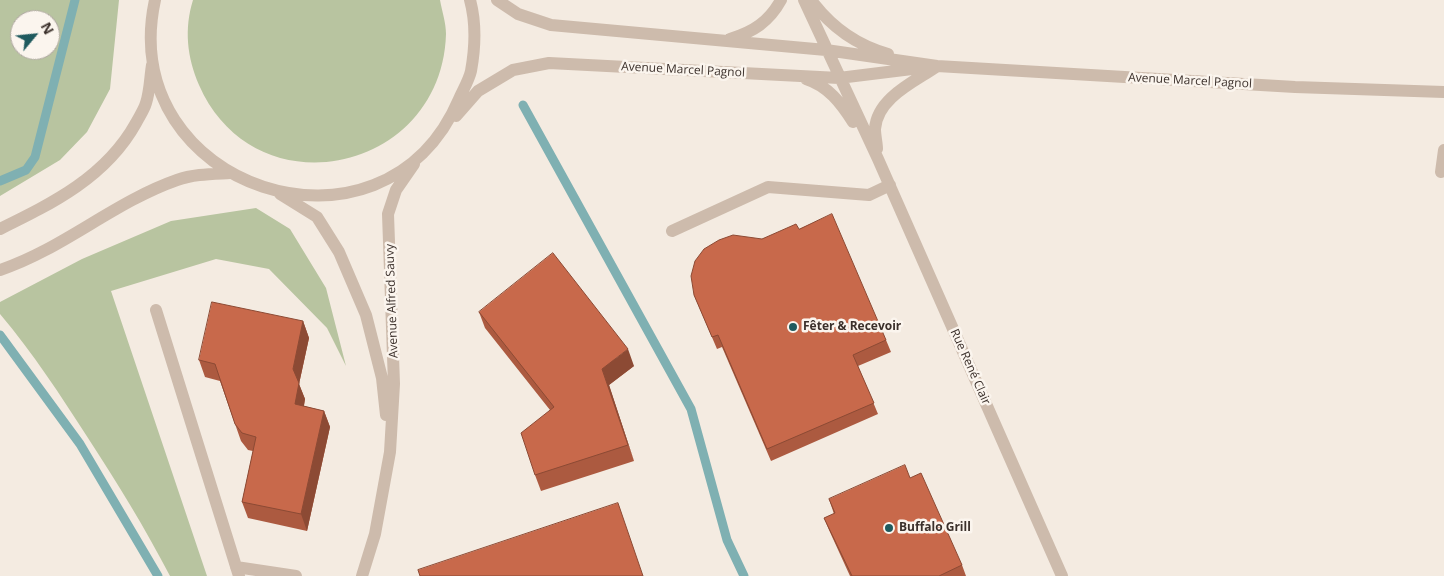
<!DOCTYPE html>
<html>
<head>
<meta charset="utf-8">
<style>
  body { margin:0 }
  #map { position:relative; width:1444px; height:576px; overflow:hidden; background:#f4ebe1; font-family:"Open Sans",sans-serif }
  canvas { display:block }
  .north { position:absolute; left:10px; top:10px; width:50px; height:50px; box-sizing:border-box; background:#fbf5ee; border:1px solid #aea6a0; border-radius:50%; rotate:62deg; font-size:14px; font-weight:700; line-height:20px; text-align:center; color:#3b302b }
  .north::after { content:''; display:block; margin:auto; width:18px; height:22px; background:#1f5a5e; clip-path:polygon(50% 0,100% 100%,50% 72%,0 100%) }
</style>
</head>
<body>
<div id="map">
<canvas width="1444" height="576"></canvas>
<div class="north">N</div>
</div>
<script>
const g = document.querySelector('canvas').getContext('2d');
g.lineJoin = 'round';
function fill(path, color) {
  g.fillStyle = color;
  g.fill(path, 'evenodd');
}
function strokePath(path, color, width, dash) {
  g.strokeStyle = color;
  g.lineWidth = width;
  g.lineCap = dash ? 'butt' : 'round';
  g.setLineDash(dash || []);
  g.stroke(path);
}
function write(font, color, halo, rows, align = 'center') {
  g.font = font + ' "Open Sans",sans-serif';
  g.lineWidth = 5;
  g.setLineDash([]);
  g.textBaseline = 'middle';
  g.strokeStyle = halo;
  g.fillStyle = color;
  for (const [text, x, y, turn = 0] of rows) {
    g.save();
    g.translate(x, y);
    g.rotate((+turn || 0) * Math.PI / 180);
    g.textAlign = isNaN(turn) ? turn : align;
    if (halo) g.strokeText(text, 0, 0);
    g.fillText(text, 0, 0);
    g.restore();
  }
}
const green = new Path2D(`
  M0,0h119l-9,89 -23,43 -27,28 -60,36zM20,20h30v30h-30z
  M193,0h247c2,11 6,23 6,34 -4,139 -191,179 -247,51 -12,-28 -15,-56 -6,-85z
  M256,208l34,21 36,59 20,78 -19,-38 -58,-59 -53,-10 -105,32 96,285h-37c-25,-48 -52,-92 -82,-138 -27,-42 -55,-85 -88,-124v-12l82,-43 89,-38z`);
const stream = new Path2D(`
  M523,105l168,304 36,131 17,36
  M0,181l26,-11 9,-13 40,-157
  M0,335l80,109 78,132`);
const minor = new Path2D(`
  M155,0c-41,188 228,277 304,99 4,-9 10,-19 12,-28 4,-22 5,-49 -1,-71
  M497,0l21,14 33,11 275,25 111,16 358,21 149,5
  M804,0l74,159 184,417
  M811,0c20,27 45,45 77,54
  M730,39c23,-7 39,-17 51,-39
  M806,79c22,7 35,24 47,43
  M456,116l22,-25 35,-21 36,-7 290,15 81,-10
  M877,149c0,-6 -2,-13 -2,-20 2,-31 39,-47 61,-62
  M1441,172l3,-22
  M280,194l37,23 22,35 27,63 16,63 4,37
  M0,229c53,-26 106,-52 136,-106 3,-6 8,-13 10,-20 4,-12 4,-26 6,-38
  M672,231l96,-44 101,8 21,-10
  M0,270c63,-21 114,-68 177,-90 17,-6 35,-6 53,-7
  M156,310l83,266
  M236,567l60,9
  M362,576l13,-42 15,-82 4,-68 -6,-170 8,-24 18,-26`);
const wall = new Path2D(`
  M799,229l87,111 5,12 -33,14 20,48 -107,47 -49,-114 -5,2 -23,-54 68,-56z
  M479,312l155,54 -25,19 25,76 -93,30 -6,-16 15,-65 -65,-82z
  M303,321l6,17 -10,46 6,15 -1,7 20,5 6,16 -23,104 -59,-13 -6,-16 11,-51 -5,-1 -7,-9 -21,-60 -15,-4 -6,-17z
  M910,478l52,87 4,11h-116l-21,-46 -5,-12 10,-4 -5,-15z`);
const shadedWall = new Path2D(`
  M303,321l6,17 -10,46 6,15 -4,22 -6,-17 -2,-35z
  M628,349l6,17 -25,19 25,76 -32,-92z
  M324,411l6,16 -23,104 -6,-17z`);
const building = new Path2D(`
  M832,214l54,126 -33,15 21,48 -107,46 -49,-114 -6,2 -18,-42 -3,-19 4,-15 9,-12 15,-9 14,-5 29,4 34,-15 3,5z
  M553,253l75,96 -26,20 26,76 -93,30 -14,-42 33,-26 -75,-95z
  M212,302l91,19 -10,48 6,14 -4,21 29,7 -23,103 -59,-12 14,-65 -14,-4 -7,-9 -20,-60 -16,-4z
  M905,465l5,13 11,-5 41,92 -23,11h-87l-28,-58 11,-5 -6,-14z
  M618,503l25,73h-223l-2,-6z`);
const markers = [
  [793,327,5,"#1f5a5e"],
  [889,528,5,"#1f5a5e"]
];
const streetNames = [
  ["Avenue Marcel Pagnol",683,70,3],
  ["Avenue Marcel Pagnol",1190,81,3],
  ["Avenue Alfred Sauvy",392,301,-92],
  ["Rue René Clair",970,367,66]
];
const poiNames = [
  ["Fêter & Recevoir",803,327],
  ["Buffalo Grill",899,528]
];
fill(green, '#b8c4a0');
strokePath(stream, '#7fb0b2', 9);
strokePath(minor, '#cdbbac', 12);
fill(wall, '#ac5a40');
fill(shadedWall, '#8c4a34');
fill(building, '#c8694b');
strokePath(building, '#8c4a34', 1);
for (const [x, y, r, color] of markers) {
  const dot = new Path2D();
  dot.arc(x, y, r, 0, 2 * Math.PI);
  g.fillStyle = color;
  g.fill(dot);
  strokePath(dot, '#fbf5ee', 2);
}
write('12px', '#3b302b', '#fbf5ee', streetNames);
write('bold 12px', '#3b302b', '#fbf5ee', poiNames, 'left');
</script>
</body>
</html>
